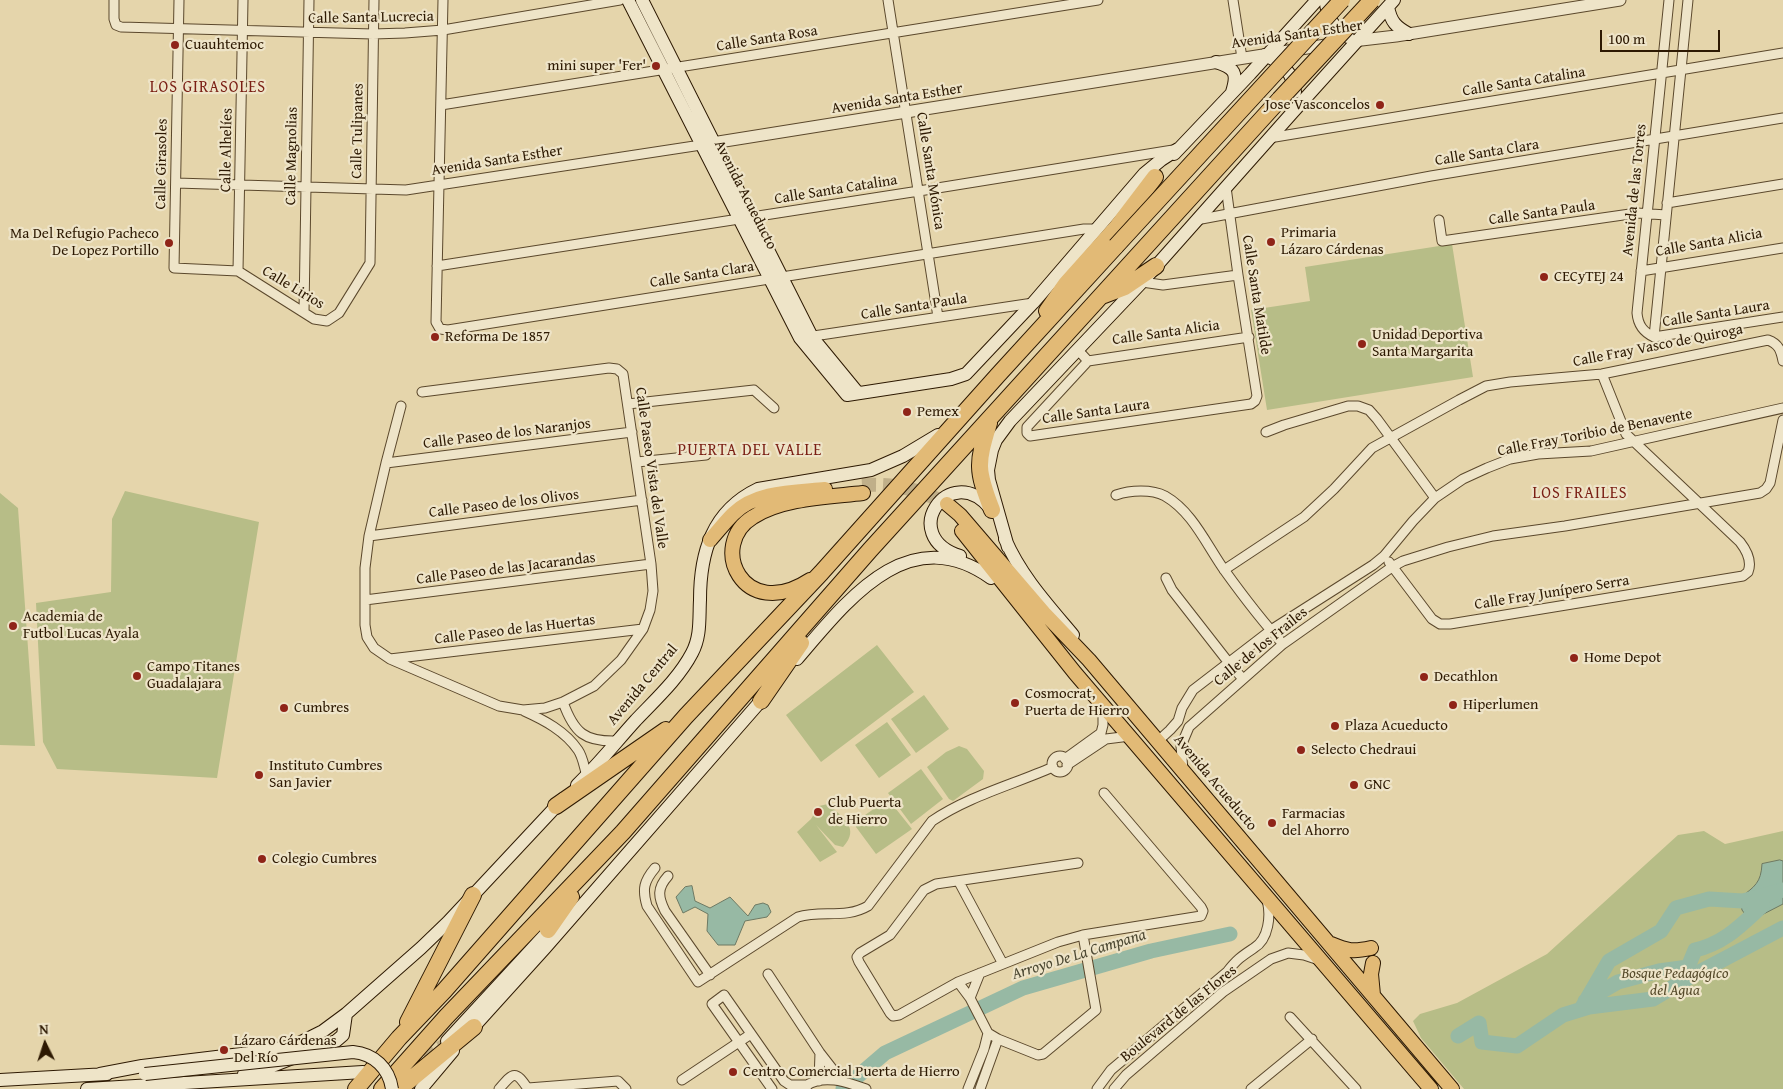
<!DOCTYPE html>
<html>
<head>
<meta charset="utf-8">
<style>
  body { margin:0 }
  #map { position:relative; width:1783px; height:1089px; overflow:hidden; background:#e5d5ab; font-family:"Gentium Book Plus",serif }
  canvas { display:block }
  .north { position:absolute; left:20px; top:1019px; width:50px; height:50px; -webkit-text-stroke:4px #eee4c8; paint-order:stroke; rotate:356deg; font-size:14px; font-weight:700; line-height:20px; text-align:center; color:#2d1902 }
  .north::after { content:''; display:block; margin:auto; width:18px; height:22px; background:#2d1902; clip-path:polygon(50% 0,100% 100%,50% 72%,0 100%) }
  .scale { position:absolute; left:1600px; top:30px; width:120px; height:22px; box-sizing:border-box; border:2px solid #2d1902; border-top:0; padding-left:6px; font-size:15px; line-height:18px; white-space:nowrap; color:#2d1902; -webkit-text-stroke:4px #eee4c8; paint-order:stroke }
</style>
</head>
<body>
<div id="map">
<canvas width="1783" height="1089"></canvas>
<div class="north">N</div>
<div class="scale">100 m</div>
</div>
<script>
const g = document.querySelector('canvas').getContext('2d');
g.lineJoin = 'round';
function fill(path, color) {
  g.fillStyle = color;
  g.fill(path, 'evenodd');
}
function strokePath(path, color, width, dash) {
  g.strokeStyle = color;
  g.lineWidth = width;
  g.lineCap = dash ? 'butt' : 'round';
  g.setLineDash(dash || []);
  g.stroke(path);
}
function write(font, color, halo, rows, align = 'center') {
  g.font = font + ' "Gentium Book Plus",serif';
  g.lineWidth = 4.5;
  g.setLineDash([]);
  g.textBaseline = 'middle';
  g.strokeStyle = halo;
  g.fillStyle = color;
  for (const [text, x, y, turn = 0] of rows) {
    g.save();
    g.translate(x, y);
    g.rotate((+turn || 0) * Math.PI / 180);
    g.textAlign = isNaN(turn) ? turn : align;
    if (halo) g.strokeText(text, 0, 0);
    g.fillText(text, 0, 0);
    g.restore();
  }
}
const green = new Path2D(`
  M1452,244l21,133 -206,33 -16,-100 59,-9 -5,-34z
  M125,491l134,31 -42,256 -160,-9 -14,-27 -7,-139 75,-11 1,-73z
  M0,493l18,15 17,238 -35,-1z
  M877,645l37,47 -93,70 -35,-47z
  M924,695l25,34 -33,24 -25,-34z
  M887,722l24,33 -32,23 -24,-33z
  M959,746l8,3 17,22 -1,8 -30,22 -4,-2 -22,-32 19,-15z
  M921,769l22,30 -32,25 -23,-31z
  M888,799l24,30 -36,25 -20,-27 -1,-5z
  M828,804c14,13 33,24 15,43l-8,-2 -19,-20 21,27 -17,10 -23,-30 14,-13 8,-13z
  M1704,831l21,13 58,-13v258h-319l-43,-51 -8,-17 7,-7 37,-11 90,-49 131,-119z`);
const water = new Path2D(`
  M1780,860l3,1v43l-33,17 -8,-11 -2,-12c15,-12 21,-15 22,-34z
  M692,886l3,15 15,7 20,-11 18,19 7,-11 8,-2 5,2 3,7 -4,5 -22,4 -10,24h-17l-11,-14 1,-17 -13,-7 -12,6 -7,-16 9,-10z`);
const river = new Path2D(`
  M1585,1001l33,-19 41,-11 29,-4 7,-17c30,-7 46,-25 68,-45
  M1581,1009l28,-48 52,-30 15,-23 33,-9 34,2 40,-11
  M1458,1036l21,-13 3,19 35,4 46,-31 26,-8 64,-8 37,-22 93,-49
  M843,1089l42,-36 138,-65 128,-37 79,-17`);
const secondaryTunnel = new Path2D(`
  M407,1063l18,-7 20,-12`);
const primaryTunnel = new Path2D(`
  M862,485c32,-2 57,4 85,19`);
const minor = new Path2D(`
  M114,0v19l2,6 5,2 252,7 32,-1 38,-3 177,-30
  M179,0l-5,268 64,3 76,48 13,2 12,-8 31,-50 4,-263
  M443,0l-7,322 4,7 8,1 636,-101h12
  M888,0l50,317
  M1233,0l9,58
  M441,105l657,-105
  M1269,138l514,-85
  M176,183l230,7 295,-45
  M1667,203l116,-19
  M1196,220l235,-44 352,-58
  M1439,220l3,21 195,-28 29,2
  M437,266l482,-75 254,-41
  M238,271l5,-271
  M1641,271l142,-23
  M1142,282l21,3 75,-10
  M304,312l5,-312
  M807,337l226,-34
  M1654,337c-11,-5 -16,-12 -17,-24l32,-313
  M1654,337l34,-337
  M1654,337l129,-20
  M1077,349l11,12 -61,66v6l3,3 221,-32 4,-3 2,-5 -19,-121 -12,-88
  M1088,361l161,-24
  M628,404l126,-14 20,18
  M401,406l-15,57 -17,73 -4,32v57l2,12 7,11 16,11 109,47 24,4 22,-2 18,-6 31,-16 27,-26 22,-31 7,-19 3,-19 -2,-27 -28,-190 -6,-5 -8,-1 -187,24
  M1266,432l18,-7 64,-19h10l11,4 8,9 58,79
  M637,462l69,-7
  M386,463l246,-31
  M1116,495c14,-5 36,-6 49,1 28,16 42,50 60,75 18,25 37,50 58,73
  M369,536l273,-36
  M1389,562l43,57 8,5h10l293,-48 5,-4c4,-10 -1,-21 -8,-30l-114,-108 -24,-60
  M1224,570l80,-53 30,-28 38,-41 87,-48 27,-14 24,-4 92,-8 166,-34c11,4 13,11 15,21
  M1166,578l6,12 57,73 14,16
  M365,600l286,-36
  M390,659l253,-30
  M563,702c11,31 22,40 54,39
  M524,711c20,9 41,20 54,39 5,7 6,17 9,26
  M1158,741l12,-11 8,-9 4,-13 11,-18 78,-60 102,-65 11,-9 29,-35 22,-23 28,-19 24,-11 23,-9 28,-5 53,-3 192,-43
  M1052 764a8 8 0 1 1 16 0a8 8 0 1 1-16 0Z
  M1065,759l36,-26 2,-8v-19
  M1067,765l39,-26 24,-3
  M1183,770l-2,-24 8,-19 94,-83 109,-77 11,-6 45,-14 45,-11 72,-10 195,-33 6,-4 4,-6 13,-63
  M1078,863l-142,21 -12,6 -34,45 -30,18 -3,4 2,5 31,51 3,3 6,-1 59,-33 100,-40 25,-7 118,-19 2,-5 -2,-4 -97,-114
  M655,868c-11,13 -13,21 -8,38l51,76 100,-65c23,-7 48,2 70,-11l64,-85c37,-25 80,-36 121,-54
  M668,876c-11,12 -10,21 -3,35l45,64
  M959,882l44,82
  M768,974l52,79 21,27
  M958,982l12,16 18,35 10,6 40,16 5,-1 53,-44 -13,-75
  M970,998l10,-25
  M1290,1017l66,72
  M682,1080l69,-46
  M819,1081l1,-28
  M804,1087c18,-14 43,-5 62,2
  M528,1088l90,-7 8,8
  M499,1089c14,-16 16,-20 29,0
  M772,1089l-60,-85 12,-9 60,86 6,4h18
  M968,1089l16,-40 4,-16
  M980,1089l18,-50
  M1097,1089l14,-19 116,-98c10,-13 15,-16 27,-24 15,-9 17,-33 13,-48
  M1114,1089l12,-14 97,-83 48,-33 17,-6 16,2 15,5
  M1251,1089l61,-50`);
const tertiary = new Path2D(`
  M1353,41l43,-5 224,-36
  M706,144l626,-100`);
const secondary = new Path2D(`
  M628,0l172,338 47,57 104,-16 15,-5 67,-71 111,-129 17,-14 17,-11
  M642,0l170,337 46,56
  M1326,0c0,16 8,29 22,37
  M1388,7c3,15 8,20 21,27
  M1265,55c17,8 28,17 30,37
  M1216,62c19,6 22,11 16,30
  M1174,154l76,-80 67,-74
  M1005,539c16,37 42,65 68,96
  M1008,547l-19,-67 -1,-10 4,-20 4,-10 14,-19 132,-139 150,-169 102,-113
  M960,556c-63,-20 -11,-96 30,-48
  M797,659c50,-58 111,-140 194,-81
  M577,785c21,-20 39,-43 59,-65 20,-21 43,-42 56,-67 9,-17 7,-34 8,-53 0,-47 12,-89 58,-111l113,-19 32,-14 35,-21
  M469,1032l76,-84 221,-253
  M447,1041l107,-116
  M100,1074l42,-8 124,-15 27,-5 30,-15 23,-17 75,-66 27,-26 115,-123
  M244,1074l31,-9 61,-24 7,-6 3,-21
  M0,1080l107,-6
  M87,1089l276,-17
  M421,1089l32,-38`);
const primary = new Path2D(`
  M947,504l13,11 84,98 45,47 363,429
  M962,531l113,142 356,416
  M710,540c8,-9 15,-18 23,-26 23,-23 61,-22 92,-25
  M810,580c-67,44 -103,-35 -57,-63 29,-19 76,-20 110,-24
  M1331,944c17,7 22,8 40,4
  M1373,963l-2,11 2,21`);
const motorway = new Path2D(`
  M1104,295l21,-8 31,-21
  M1047,311l19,-27 51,-57 38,-50
  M989,423c-12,41 -13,46 3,87
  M761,701l40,-58
  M556,806l110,-76
  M548,930l23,-33
  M408,1022l65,-127
  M356,1089l43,-51 45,-47 242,-275 135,-143 177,-198 118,-129
  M382,1089l64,-72 177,-185 247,-282 410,-451
  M399,1089l75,-62`);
const secondaryBridge = new Path2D(`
  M145,1074l208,-22c21,2 36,16 39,37`);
const motorwayBridge = new Path2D(`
  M1280,99l92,-99
  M1116,246l226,-246`);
const markers = [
  [175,45,5,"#8f2418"],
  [656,66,5,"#8f2418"],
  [1380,105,5,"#8f2418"],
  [1271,242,5,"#8f2418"],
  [169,243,5,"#8f2418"],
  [1544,277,5,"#8f2418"],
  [435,337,5,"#8f2418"],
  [1362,344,5,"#8f2418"],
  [907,412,5,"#8f2418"],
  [13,626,5,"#8f2418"],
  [1574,658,5,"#8f2418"],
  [137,676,5,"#8f2418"],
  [1424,677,5,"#8f2418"],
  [1015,703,5,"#8f2418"],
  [1453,705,5,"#8f2418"],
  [284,708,5,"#8f2418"],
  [1335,726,5,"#8f2418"],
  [1301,750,5,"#8f2418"],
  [259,775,5,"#8f2418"],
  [1354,785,5,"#8f2418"],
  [818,812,5,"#8f2418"],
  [1272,823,5,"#8f2418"],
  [262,859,5,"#8f2418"],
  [224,1050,5,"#8f2418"],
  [733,1072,5,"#8f2418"]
];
const streetNames = [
  ["Calle Santa Lucrecia",371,18,-1],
  ["Avenida Santa Esther",1297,35,-8],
  ["Calle Santa Rosa",767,39,-9],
  ["Calle Santa Catalina",1524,82,-9],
  ["Avenida Santa Esther",897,99,-9],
  ["Calle Tulipanes",358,131,-89],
  ["Calle Alhelíes",227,150,-89],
  ["Calle Santa Clara",1487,153,-9],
  ["Calle Magnolias",292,156,-89],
  ["Avenida Santa Esther",497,161,-9],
  ["Calle Girasoles",162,164,-89],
  ["Calle Santa Mónica",930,171,81],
  ["Calle Santa Catalina",836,190,-9],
  ["Avenida de las Torres",1635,190,-84],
  ["Avenida Acueducto",745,195,63],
  ["Calle Santa Paula",1542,213,-8],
  ["Calle Santa Alicia",1709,243,-10],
  ["Calle Santa Clara",702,275,-9],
  ["Calle Lirios",293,288,31],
  ["Calle Santa Matilde",1256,295,81],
  ["Calle Santa Paula",914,307,-9],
  ["Calle Santa Laura",1716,314,-9],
  ["Calle Santa Alicia",1166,333,-8],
  ["Calle Fray Vasco de Quiroga",1658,346,-11],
  ["Calle Santa Laura",1096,412,-8],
  ["Calle Fray Toribio de Benavente",1595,433,-11],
  ["Calle Paseo de los Naranjos",507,434,-7],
  ["Calle Paseo Vista del Valle",651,468,82],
  ["Calle Paseo de los Olivos",504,504,-7],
  ["Calle Paseo de las Jacarandas",506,569,-7],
  ["Calle Fray Junípero Serra",1552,593,-9],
  ["Calle Paseo de las Huertas",515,630,-7],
  ["Calle de los Frailes",1261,647,-39],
  ["Avenida Central",643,685,-50],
  ["Avenida Acueducto",1215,783,50],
  ["Boulevard de las Flores",1179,1014,-39]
];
const poiNames = [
  ["Cuauhtemoc",185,45],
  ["mini super 'Fer'",646,66,"right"],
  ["Jose Vasconcelos",1370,105,"right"],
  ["Primaria",1281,233],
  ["Lázaro Cárdenas",1281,250],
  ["Ma Del Refugio Pacheco",159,234,"right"],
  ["De Lopez Portillo",159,251,"right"],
  ["CECyTEJ 24",1554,277],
  ["Unidad Deportiva",1372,335],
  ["Santa Margarita",1372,352],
  ["Reforma De 1857",445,337],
  ["Pemex",917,412],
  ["Academia de",23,617],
  ["Futbol Lucas Ayala",23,634],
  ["Home Depot",1584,658],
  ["Campo Titanes",147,667],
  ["Guadalajara",147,684],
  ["Decathlon",1434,677],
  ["Cosmocrat,",1025,694],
  ["Puerta de Hierro",1025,711],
  ["Hiperlumen",1463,705],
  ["Cumbres",294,708],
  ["Plaza Acueducto",1345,726],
  ["Selecto Chedraui",1311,750],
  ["Instituto Cumbres",269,766],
  ["San Javier",269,783],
  ["GNC",1364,785],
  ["Club Puerta",828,803],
  ["de Hierro",828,820],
  ["Farmacias",1282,814],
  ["del Ahorro",1282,831],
  ["Colegio Cumbres",272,859],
  ["Lázaro Cárdenas",234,1041],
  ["Del Río",234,1058],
  ["Centro Comercial Puerta de Hierro",743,1072]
];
const parkNames = [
  ["Bosque Pedagógico",1675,974],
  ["del Agua",1675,991]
];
const neighbourhoodNames = [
  ["LOS GIRASOLES",208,88],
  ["PUERTA DEL VALLE",750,451],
  ["LOS FRAILES",1580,494]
];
const waterNames = [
  ["Arroyo De La Campana",1079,955,-17]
];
fill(green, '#b7bd87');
fill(water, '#97b9a4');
strokePath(water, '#6d7963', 1);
strokePath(river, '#97b9a4', 15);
strokePath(secondaryTunnel, '#c0af89', 12, [12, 6]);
strokePath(primaryTunnel, '#c0af89', 14, [14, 7]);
strokePath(minor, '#5b482c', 11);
strokePath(tertiary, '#5b482c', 13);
strokePath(secondary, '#2d1902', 14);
strokePath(primary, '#2d1902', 16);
strokePath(motorway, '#2d1902', 18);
strokePath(minor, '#eee4c8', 9);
strokePath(tertiary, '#eee4c8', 11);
strokePath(secondary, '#eee4c8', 12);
strokePath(primary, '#e2ba76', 14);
strokePath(motorway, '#e2ba76', 16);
strokePath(secondaryBridge, '#2d1902', 14, []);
strokePath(motorwayBridge, '#2d1902', 18, []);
strokePath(secondaryBridge, '#eee4c8', 12);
strokePath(motorwayBridge, '#e2ba76', 16);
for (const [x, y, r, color] of markers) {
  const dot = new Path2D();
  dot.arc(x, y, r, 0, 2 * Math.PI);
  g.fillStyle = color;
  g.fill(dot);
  strokePath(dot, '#eee4c8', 2);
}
write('15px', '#2d1902', '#eee4c8', streetNames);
write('15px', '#2d1902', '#eee4c8', poiNames, 'left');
write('italic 15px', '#564a2a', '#eee4c8', parkNames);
g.letterSpacing = '1px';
write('16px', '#7a1f14', '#eee4c8', neighbourhoodNames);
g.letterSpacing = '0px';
write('italic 16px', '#4d4933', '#eee4c8', waterNames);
</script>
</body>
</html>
